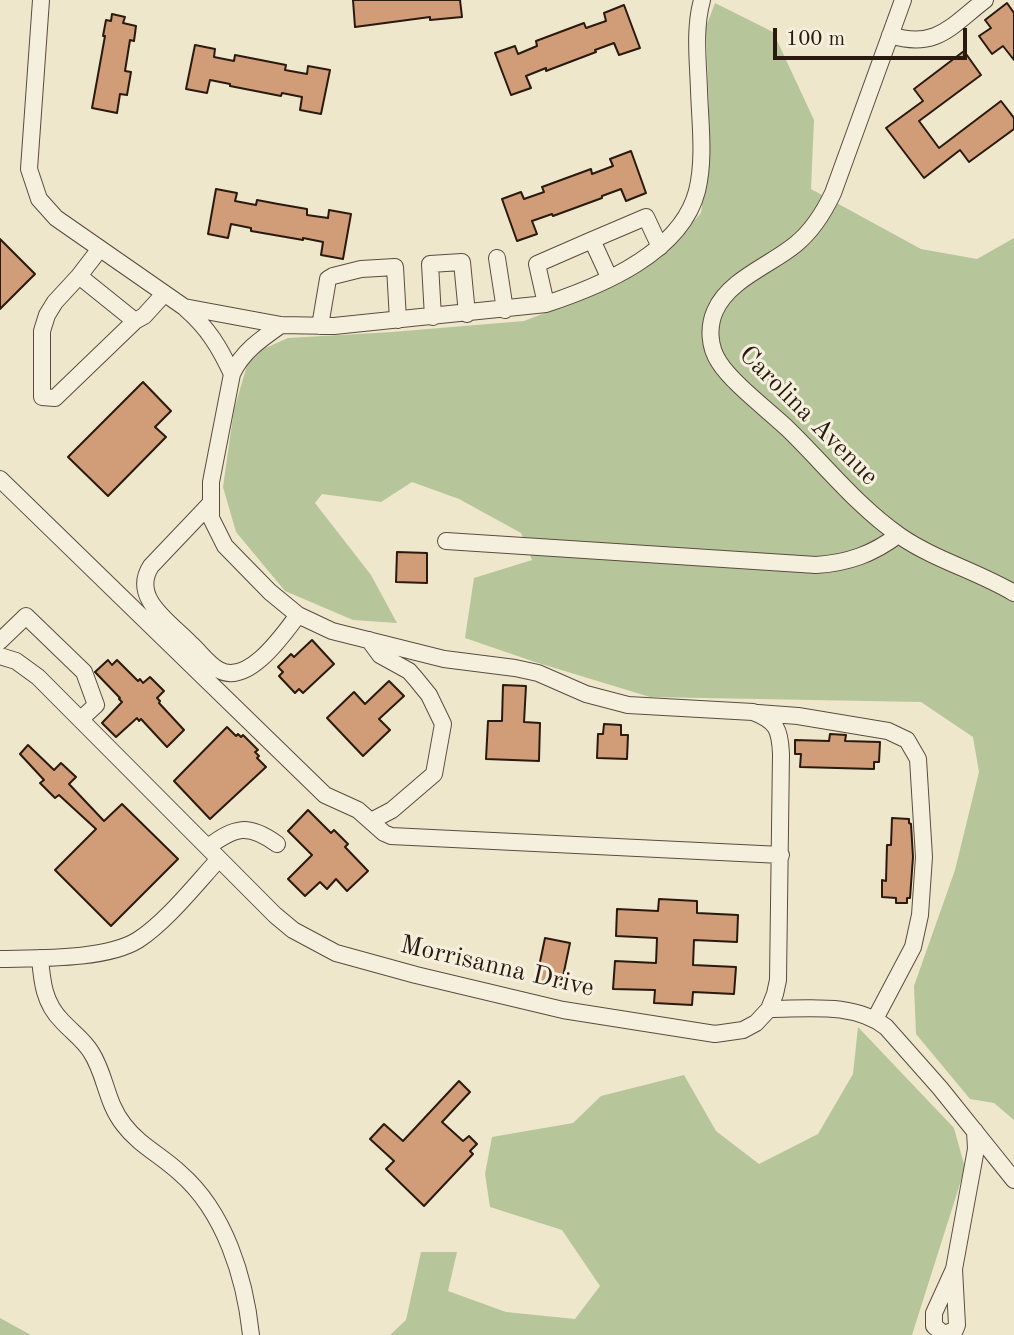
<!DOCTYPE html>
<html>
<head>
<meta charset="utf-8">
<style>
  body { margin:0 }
  #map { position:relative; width:1014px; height:1335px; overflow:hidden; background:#efe7cc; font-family:"Old Standard TT",serif }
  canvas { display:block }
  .scale { position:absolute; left:773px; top:28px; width:194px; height:32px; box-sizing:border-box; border:4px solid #29190e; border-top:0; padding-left:9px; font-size:21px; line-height:24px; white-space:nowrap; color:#29190e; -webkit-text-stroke:5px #f5efde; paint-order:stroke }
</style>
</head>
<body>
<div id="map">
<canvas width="1014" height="1335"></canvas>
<div class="scale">100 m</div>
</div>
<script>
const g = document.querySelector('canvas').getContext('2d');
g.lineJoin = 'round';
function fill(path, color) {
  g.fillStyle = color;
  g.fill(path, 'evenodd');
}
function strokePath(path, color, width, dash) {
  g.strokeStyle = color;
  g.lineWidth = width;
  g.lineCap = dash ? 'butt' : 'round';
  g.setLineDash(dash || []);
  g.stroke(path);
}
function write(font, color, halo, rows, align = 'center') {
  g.font = font + ' "Old Standard TT",serif';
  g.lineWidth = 6;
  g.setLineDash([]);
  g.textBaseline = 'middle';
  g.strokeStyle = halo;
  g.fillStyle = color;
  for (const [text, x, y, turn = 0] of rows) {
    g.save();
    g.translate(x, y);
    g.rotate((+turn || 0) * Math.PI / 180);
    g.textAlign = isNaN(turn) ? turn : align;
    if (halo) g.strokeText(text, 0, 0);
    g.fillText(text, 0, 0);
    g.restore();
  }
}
const green = new Path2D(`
  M715,3l58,29 41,88 -3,69 110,60 56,10 37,-21v882l-20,-17 -24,-4 -54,-65 -2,-48 41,-116 24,-98 -6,-35 -52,-35 -271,-5 -115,-35 -70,-24 9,-60 58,-18 -11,-27 -62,-34 -47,-17 -31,20 -59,-8 -7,9 56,72 26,48 -44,-3 -68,-29 -49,-59 -13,-45 11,-77 16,-55 38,-17 104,-6 132,-11 83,-32 52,-30 42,-46 9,-74 -4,-112z
  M858,1027l96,101 11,40 -53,167h-522l16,-15 15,-68h36l-9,39 58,21 69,7 25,-33 -38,-56 -72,-23 -5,-33 7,-37 81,-14 28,-27 83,-21 32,56 43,33 59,-30 35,-60z
  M0,1318l31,17h-31z`);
const building = new Path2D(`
  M353,0h107l2,17 -32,3v-3l-75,10z
  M1007,3l7,10v47l-11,-14 -11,8 -13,-18 12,-8 -6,-8z
  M624,5l16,43 -21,7 -5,-12 -19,7 1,2 -50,19v-3l-20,8 5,12 -20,7 -16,-42 20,-7 3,8 19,-8 -1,-5 48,-18 2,5 20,-7 -2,-8z
  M112,14l13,3 -2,6 13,3 -2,15 -4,-1 -5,31 6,1 -4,23 -7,-1 -3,19 -25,-5 13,-72h-2l3,-16 5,1z
  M195,45l20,4 -1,8 20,4 1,-6 51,10 -1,5 22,4 1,-8 22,4 -9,44 -21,-4 2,-13 -20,-4 -1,3 -51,-10v-2l-20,-4 -3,13 -21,-4z
  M964,51l17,24 -62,46 20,27 62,-47 13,17v11l-45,33 -9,-12 -36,28 -38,-50 37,-27 -9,-12z
  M631,151l15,42 -20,8 -5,-12 -19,7v2l-49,18 -1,-2 -20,7 5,13 -20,7 -15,-42 19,-7 3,7 20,-7 -2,-5 49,-18 1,5 21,-8 -3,-7z
  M216,189l21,4 -2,8 21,4 1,-5 21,4 29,5v6l21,3 1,-8 22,4 -8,45 -22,-4 2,-13 -20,-4v2l-52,-9v-3l-20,-4 -3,14 -20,-4z
  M0,239l35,35 -35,35z
  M143,382l28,29 -16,16 11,10 -58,59 -40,-39z
  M397,552l30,1v30l-31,-1z
  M312,640l22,24 -31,29 -4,-4 -4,4 -16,-17 4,-4 -5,-5 13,-13 3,3z
  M108,660l4,5 5,-5 21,21 2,-2 3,4 7,-6 14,14 -7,7 3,3 -1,2 25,27 -17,17 -26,-28 -2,2 -2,-3 -21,19 -14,-14 20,-21 -3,-3 1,-1 -25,-26z
  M389,681l15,15 -25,23 11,11 -27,26 -36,-38 27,-26 11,12z
  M503,685l23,1 -2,36 16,1 -1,38 -53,-2 2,-38h14z
  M604,724l17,1v10h7l-1,24 -30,-1 1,-24h5z
  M227,727l9,9 2,-2 3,3 2,-2 15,15 -3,2 4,4 -2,2 9,9 -56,52 -36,-38z
  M830,734l16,1 -1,6 35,1 -1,20h-5v7l-74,-2 1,-13h-6v-14l34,1z
  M28,745l26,25 7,-7 15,14 -7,7 35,37 18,-17 56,55 -67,67 -56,-56 41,-41 -37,-34 -4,3 -15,-15 4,-3 -24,-26z
  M308,810l23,23 3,-3 14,14 -3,3 23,24 -21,20 -11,-12 -9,10 -7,-7 -15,14 -17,-17 24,-24 -24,-24z
  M892,818l17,1v4l2,1 2,33 -3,41h-3v5h-11v-5l-14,-1v-17l4,1 1,-36h4z
  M659,899l38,2v12l41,2 -1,27 -43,-2 -1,25 43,2 -2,27 -41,-2 -1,13 -38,-2 1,-13 -42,-1 2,-28 41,2 1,-25 -41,-2 1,-27 41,2z
  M545,938l25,5 -9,43 -25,-5z
  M459,1081l11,11 -28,30 21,19 6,-5 8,8 -7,7 3,3 -49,52 -38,-37 8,-8 -24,-22 14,-15 19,17z`);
const minor = new Path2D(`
  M41,0l-12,169 10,30 17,19 128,89 97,18 53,1 212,-22c55,-18 135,-51 151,-113 8,-32 3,-69 2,-101 -1,-30 -5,-61 3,-90
  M903,0l-70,193c-9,19 -20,37 -37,51 -25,21 -67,35 -81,67 -7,16 -6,36 4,51 13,21 50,49 69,67 37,36 69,77 112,107 35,24 77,35 114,57
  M890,35c46,15 61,-9 95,-35
  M99,250l-20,26 -24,26 -8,13 -5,16v66l13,1 80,-77 9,-5 20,-22
  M497,258l8,52
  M79,276l56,45
  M609,277l-17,-37 54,-23 14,30
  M546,304l-9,-40 55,-24
  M186,309c22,19 34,39 46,65
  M433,317l-3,-53 32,-2 5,52
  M320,326l8,-47 5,-3 28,-7 34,-2 3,53
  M0,479l325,316 33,15 26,23 7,3 390,19
  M446,541l370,24c32,-2 57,-11 82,-30
  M369,640l11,15 29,16 7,8 13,16 14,29 -9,50 -42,36 -21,11
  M0,641l26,-25 58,56 12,33 -15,14
  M191,644c-20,-21 -61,-46 -40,-78l58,-61
  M185,650l6,-6c9,8 17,20 28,26 29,16 64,-35 79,-55
  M0,656l16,5 22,16 237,238 18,15 43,23 80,22 147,35 152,24 28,-4 13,-7 13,-14 6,-15 3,-14 3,-226c-1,-24 -4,-33 -28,-42l-125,-7 -42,-11 -48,-21 -23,-5 -71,-9 -112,-28 -34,-16 -28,-23 -45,-46 -14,-28v-36l21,-108c10,-22 29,-35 49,-49
  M758,713l40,3 90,15 19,9 11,19 6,98 -4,58 -7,32 -38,72
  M208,847c27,-20 40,-24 69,-3
  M40,958c2,24 4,45 22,63 10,11 22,19 29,31 15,23 15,51 33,73 15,20 38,31 56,48 45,39 65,105 71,162
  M0,959c38,-1 106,1 138,-19 28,-18 58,-56 81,-81
  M769,1009c39,0 84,-7 117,18l54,61 74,92
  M954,1269l-20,44v13l10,8 11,-4 2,-5 -3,-56 22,-120 -1,-18`);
const streetNames = [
  ["Carolina Avenue",808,416,45],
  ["Morrisanna Drive",497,967,13]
];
fill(green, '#b6c69a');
fill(building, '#d09d78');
strokePath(building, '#29190e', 2);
strokePath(minor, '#5a4c3e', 18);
strokePath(minor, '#f5efde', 16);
write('26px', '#29190e', '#f5efde', streetNames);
</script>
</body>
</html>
